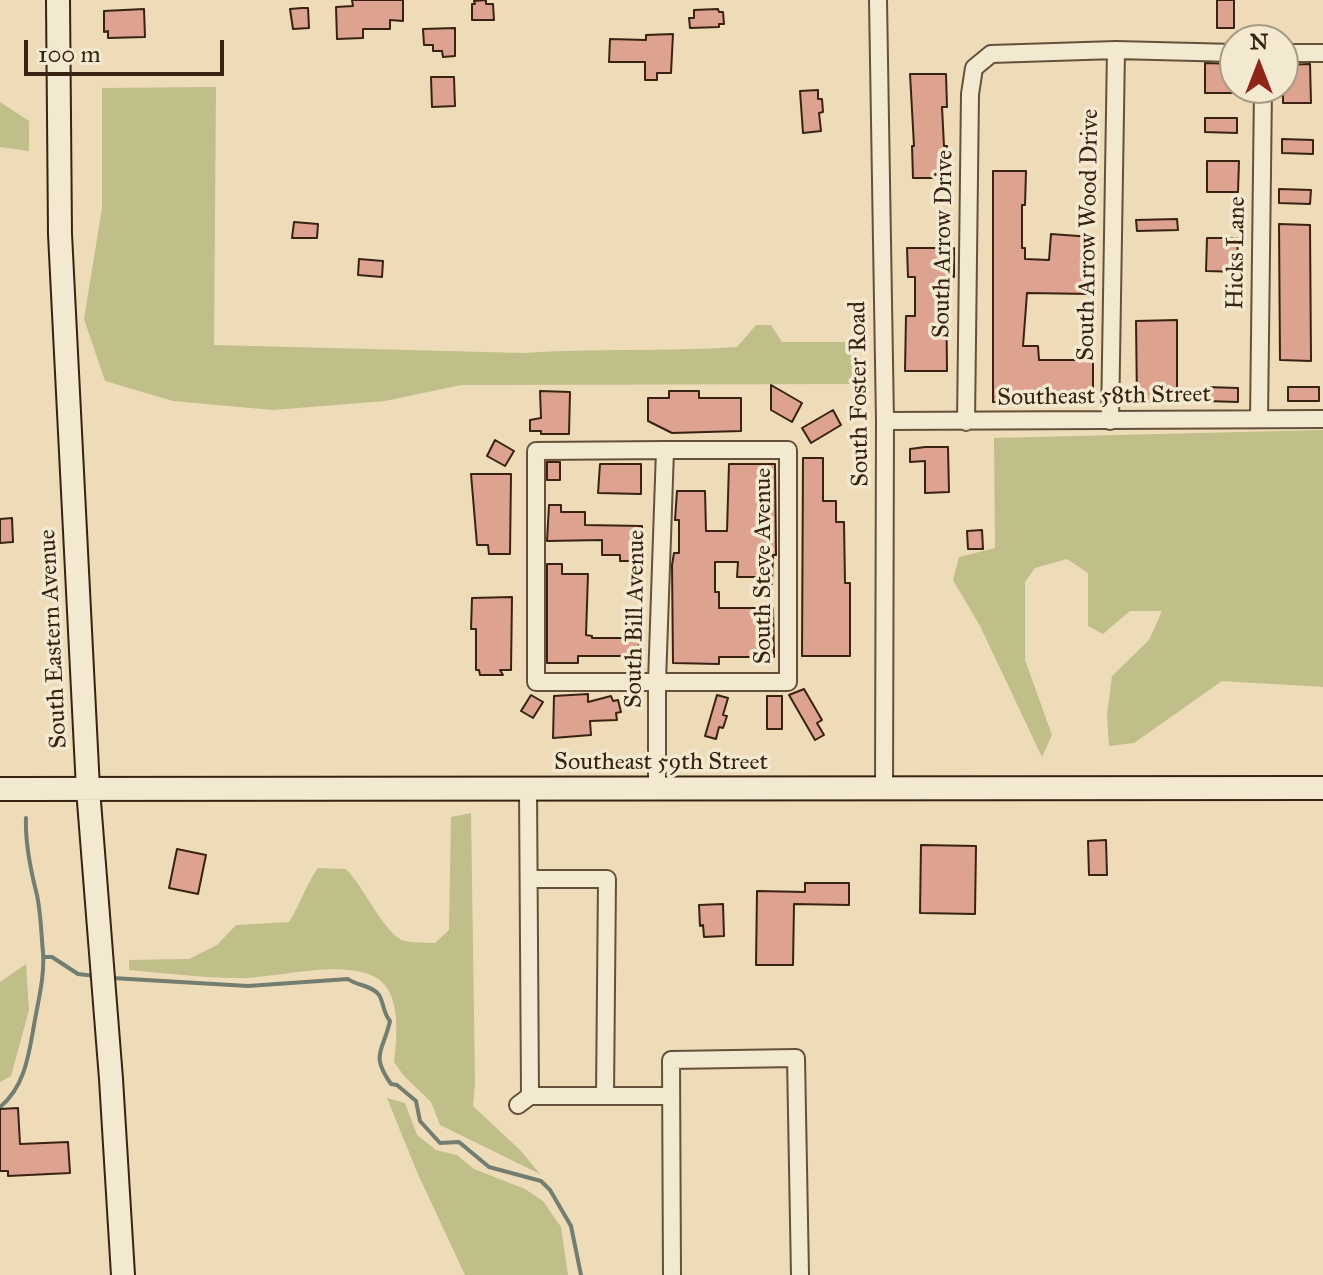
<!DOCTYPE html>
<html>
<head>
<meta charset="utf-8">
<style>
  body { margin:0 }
  #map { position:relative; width:1323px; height:1275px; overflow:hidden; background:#eddcb7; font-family:"IM FELL Great Primer",serif }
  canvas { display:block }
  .north { position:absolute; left:1219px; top:24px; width:80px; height:80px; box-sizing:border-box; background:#f3e8d0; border:2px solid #a89984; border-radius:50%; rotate:0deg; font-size:22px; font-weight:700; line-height:32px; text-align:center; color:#382312 }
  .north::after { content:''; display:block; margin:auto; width:28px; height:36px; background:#8f2418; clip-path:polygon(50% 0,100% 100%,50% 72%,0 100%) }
  .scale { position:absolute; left:24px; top:40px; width:200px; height:36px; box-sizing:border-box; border:4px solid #382312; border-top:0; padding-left:10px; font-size:24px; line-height:28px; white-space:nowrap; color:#382312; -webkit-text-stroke:6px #f3e8d0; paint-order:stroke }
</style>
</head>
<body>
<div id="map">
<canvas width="1323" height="1275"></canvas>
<div class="north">N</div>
<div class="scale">100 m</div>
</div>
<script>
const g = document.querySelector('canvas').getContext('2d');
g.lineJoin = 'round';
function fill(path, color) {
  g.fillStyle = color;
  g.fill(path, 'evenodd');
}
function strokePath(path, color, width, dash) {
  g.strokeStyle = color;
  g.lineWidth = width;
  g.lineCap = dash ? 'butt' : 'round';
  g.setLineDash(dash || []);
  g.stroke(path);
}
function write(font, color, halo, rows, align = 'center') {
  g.font = font + ' "IM FELL Great Primer",serif';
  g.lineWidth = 7;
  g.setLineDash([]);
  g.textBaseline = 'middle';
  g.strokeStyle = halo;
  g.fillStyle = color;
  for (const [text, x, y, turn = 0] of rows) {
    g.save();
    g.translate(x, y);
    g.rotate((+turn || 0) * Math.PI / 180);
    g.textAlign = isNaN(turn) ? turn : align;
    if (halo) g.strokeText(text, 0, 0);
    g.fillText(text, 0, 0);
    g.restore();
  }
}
const green = new Path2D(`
  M216,87l-2,258 309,8c71,-5 143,-1 214,-6l19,-22h15l11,17h68l4,42 -393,1 -76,16 -112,9 -100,-9 -68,-20 -21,-62 18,-111v-120z
  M0,102l29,19v30l-29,-4z
  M1323,430v257l-101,-6 -88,62 -25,3 -2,-31 5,-39 37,-36 13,-29h-32l-27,23 -15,-8v-53l-21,-14 -32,9 -10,14v78l27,75 -10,22 -62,-131 -27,-46 6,-23 36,-9 -1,-110z
  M471,813l4,269 -2,24 47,44 20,24 -100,-49 -9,-23 -27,-26 -10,-14c3,-25 8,-71 -19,-85 -33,-17 -92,-1 -129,1 -38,1 -78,-5 -117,-8v-10l60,-1 28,-14 19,-20 53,-3c11,-17 17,-37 29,-54l28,1c17,17 37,62 56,71 10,4 22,2 33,3l14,-13 2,-113z
  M26,964l3,46 -18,66 -11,6v-100z
  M387,1098l18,5 12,32 19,15 21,5 17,14 51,20 18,12 18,26 7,48h-103l-48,-103z`);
const stream = new Path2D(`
  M43,957h9l26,17 17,2
  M112,978l136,8 100,-7c9,7 24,6 31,16 5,8 4,18 11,26 -7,31 -20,33 1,63l6,1 19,16 4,20 20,22 19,-1 30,25 52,14 9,9 21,36 10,49
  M0,1107c23,-19 28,-47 33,-76 4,-26 12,-53 10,-79 -2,-19 -2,-42 -7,-61 -6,-24 -11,-48 -10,-73`);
const building = new Path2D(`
  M352,0h51v21l-13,-1v9h-27v9l-26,1 -1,-32 17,-1z
  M486,0v4h7l1,16h-22v-16h3l-1,-3z
  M1217,0h17v28h-17z
  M302,8h6l1,20 -16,1 -3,-20z
  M144,9l1,28 -37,1v-7l-4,1v-21z
  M718,9l1,3h4l1,12h-5v3l-29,1 -1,-10h5v-8z
  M455,28v28l-12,1 -1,-6h-9v-6h-9l-1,-16z
  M673,34l-2,39h-14v7h-12v-18h-36l1,-23 36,1v-5z
  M1205,63l30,1v29h-30z
  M1310,64l1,39h-28v-38z
  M910,74h36l1,33h-5l2,39h3l1,32h-35l-1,-32h2z
  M431,77h23l1,29 -23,1z
  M818,90v9h4l1,13 -4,1 2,18 -18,2 -3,-42z
  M1205,118h32v15l-32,-1z
  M1282,139l31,1v14l-31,-1z
  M1207,161h32l-1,31h-31z
  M993,171h33l-1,34h-3v43h3v11l24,1 2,-26 41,3 -1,57 -64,-1 -4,53h15l1,14h54v34h-57v8h-43z
  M1279,189l32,1 -1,14 -31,-1z
  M1177,219l1,11 -41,1 -1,-11z
  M294,222l24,2 -1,14h-25z
  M1279,224l31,1 1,136 -31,-1z
  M1207,238h30l1,19 4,1v14l-36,-1z
  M907,248h47v29h-8l1,94h-42l1,-55h9v-39h-7z
  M359,259l24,2 -1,16 -24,-2z
  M1177,320v81l-40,1 -1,-81z
  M771,385l31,18 -10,19 -21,-12z
  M1206,387l32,1v14l-32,-1z
  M1288,387h31v14h-31z
  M540,391l30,1 -1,42h-28v-3h-11v-11l11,-2z
  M669,391h30v7h42v33l-69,2 -24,-12v-23h21z
  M833,410l8,15 -30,18 -9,-15z
  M495,440l19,11 -9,15 -18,-10z
  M925,447h23l1,45 -24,1v-32l-15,1v-13z
  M803,458h20v43h13v21h8l1,61h5v73h-48z
  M547,462h13v18h-13z
  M600,464h41v30l-43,-1z
  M729,464h46l1,91h-3l-1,29h-13v-7h-22l1,-15h-23v30h4v16h54l1,49h-55v7l-46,-1 -1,-98 2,-12h5v-33h-4l2,-29h28l1,40h21z
  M471,474h40l-1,80h-21l-1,-9h-11z
  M549,505h12v7h24v13l57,1v29h-3v6h-19v-6h-18v-15l-55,1z
  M12,518l1,24 -13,1v-24z
  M982,530l1,19h-15l-1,-18z
  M547,564h15v10h26l-2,61 6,1v2h47v18h-61v7h-31z
  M512,597l-1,73h-11l3,5h-23l-1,-5h-3v-41h-5l1,-31z
  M804,689l18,31 -5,3 7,12 -9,5 -26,-45z
  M588,694v8l23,-6 2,5 5,-1 3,12 -5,1 1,7 -27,1 1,14 -38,3 1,-42z
  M531,695l12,7 -10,16 -12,-7z
  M717,695l11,3 -5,17 4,1 -4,12 -4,-1 -3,12 -11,-3z
  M767,696h15v33h-15z
  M1106,840l1,35h-18l-1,-34z
  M921,845l55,1 -1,68 -55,-1z
  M177,849l29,6 -8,39 -29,-6z
  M805,883h44v22l-55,-1 -1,61h-37l1,-74 48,1z
  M723,904l1,32 -20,1 -1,-12 -3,1 -1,-21z
  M18,1108l2,36 48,-2 2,31 -62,3v-5h-8v-62z`);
const minor = new Path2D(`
  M878,0l7,421 -1,367
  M1283,53h40
  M1259,419l4,-331
  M885,421l438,-2
  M1110,421l6,-371
  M966,422l4,-328 4,-26 17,-14 125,-4 119,3
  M665,450h123v232h-252v-231z
  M657,789v-107l8,-232
  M530,879h77l-2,217
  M530,1096h141
  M518,1105l12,-9 -2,-307
  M672,1275l-1,-215 125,-2 4,217`);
const secondary = new Path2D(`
  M58,0l2,234 28,555 23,290 12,196
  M0,789l1323,-1`);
const streetNames = [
  ["South Arrow Wood Drive",1089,235,-89],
  ["South Arrow Drive",944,244,-89],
  ["Hicks Lane",1237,253,-89],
  ["South Foster Road",860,394,-91],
  ["Southeast 58th Street",1104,397,-1],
  ["South Steve Avenue",764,566,-90],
  ["South Bill Avenue",636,619,-89],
  ["South Eastern Avenue",54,639,-93],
  ["Southeast 59th Street",661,763]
];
fill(green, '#c0be89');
strokePath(stream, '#737e73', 4);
fill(building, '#dda390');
strokePath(building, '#382312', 2);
strokePath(minor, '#65513b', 20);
strokePath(secondary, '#382312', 26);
strokePath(minor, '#f3e8d0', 16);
strokePath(secondary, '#f3e8d0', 22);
write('24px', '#382312', '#f3e8d0', streetNames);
</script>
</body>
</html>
